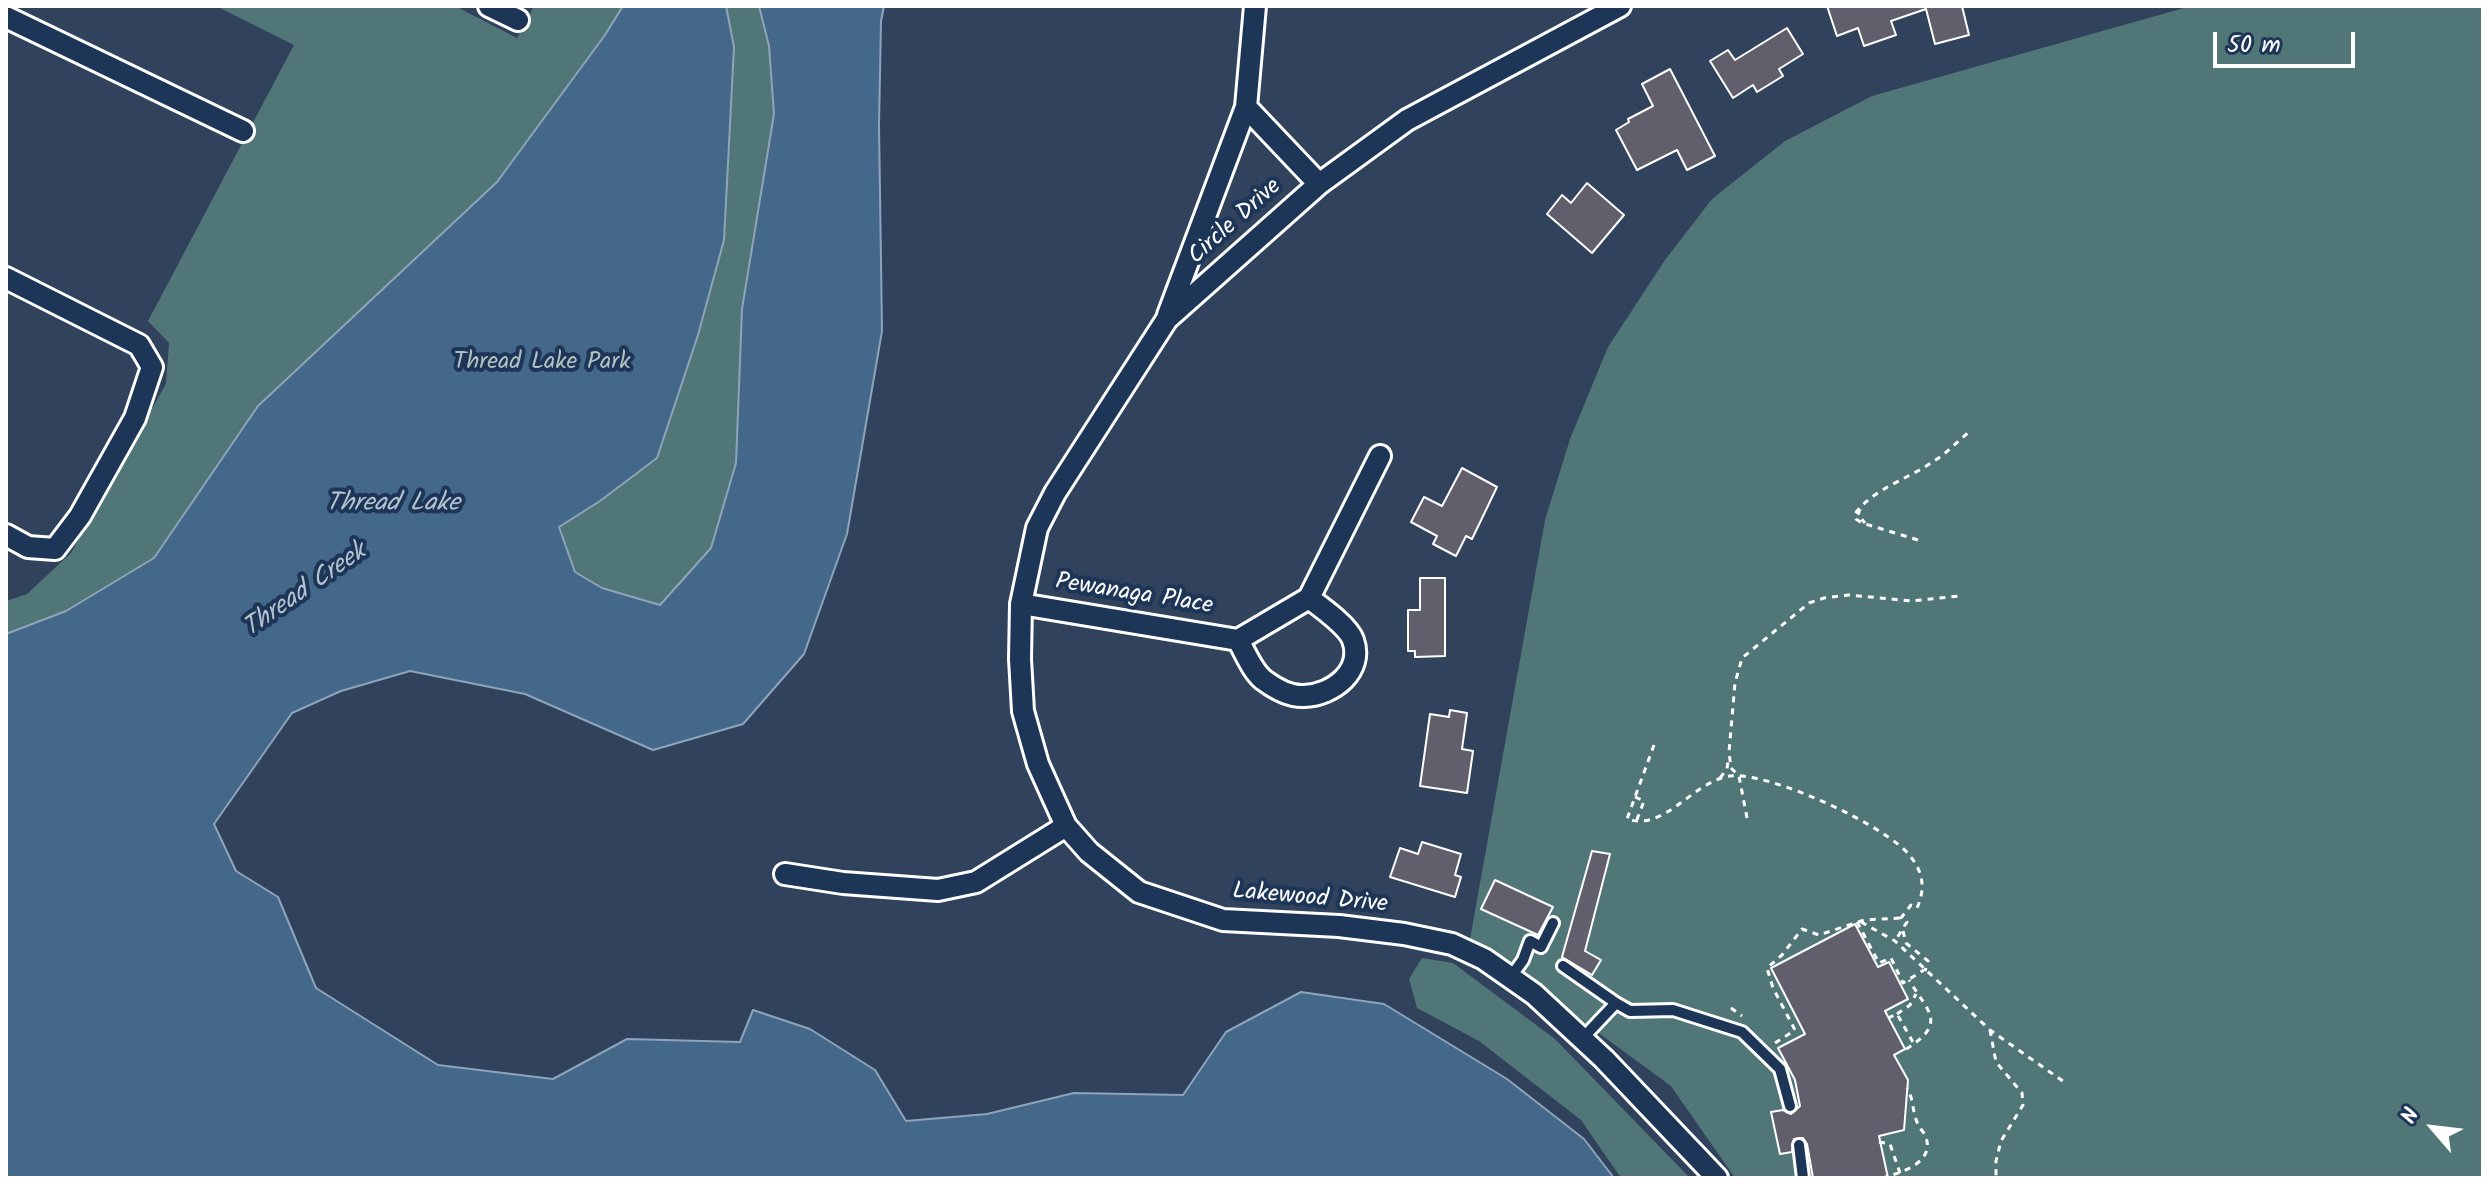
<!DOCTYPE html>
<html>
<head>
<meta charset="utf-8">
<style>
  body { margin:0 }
  #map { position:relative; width:2489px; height:1184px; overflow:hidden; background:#31425d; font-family:Kalam,sans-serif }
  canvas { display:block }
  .frame { position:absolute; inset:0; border:8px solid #fff; pointer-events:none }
  .north { position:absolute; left:2393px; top:1088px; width:80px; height:80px; -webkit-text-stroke:6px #1d3557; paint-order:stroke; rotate:298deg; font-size:22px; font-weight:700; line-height:32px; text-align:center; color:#fff }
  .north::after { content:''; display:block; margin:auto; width:28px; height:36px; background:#fff; clip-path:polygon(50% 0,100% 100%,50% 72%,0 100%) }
  .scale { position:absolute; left:2213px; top:32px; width:142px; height:36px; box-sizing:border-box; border:4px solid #fff; border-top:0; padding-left:10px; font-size:24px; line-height:28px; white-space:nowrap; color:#fff; -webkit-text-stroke:6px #1d3557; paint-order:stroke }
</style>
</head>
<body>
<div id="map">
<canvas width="2489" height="1184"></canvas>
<div class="frame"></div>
<div class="north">N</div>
<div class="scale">50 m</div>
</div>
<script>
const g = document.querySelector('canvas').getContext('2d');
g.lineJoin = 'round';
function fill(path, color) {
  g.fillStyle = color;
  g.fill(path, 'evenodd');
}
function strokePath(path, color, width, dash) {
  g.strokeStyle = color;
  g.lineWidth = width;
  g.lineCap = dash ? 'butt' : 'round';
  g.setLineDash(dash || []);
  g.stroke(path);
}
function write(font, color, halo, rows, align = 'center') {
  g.font = font + ' Kalam,sans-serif';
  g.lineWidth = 8;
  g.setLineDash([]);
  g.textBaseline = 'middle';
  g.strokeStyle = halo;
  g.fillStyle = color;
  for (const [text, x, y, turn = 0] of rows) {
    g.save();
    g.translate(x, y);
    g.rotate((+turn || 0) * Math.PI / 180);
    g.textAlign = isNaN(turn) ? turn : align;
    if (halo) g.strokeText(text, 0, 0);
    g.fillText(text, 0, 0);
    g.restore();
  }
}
const green = new Path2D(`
  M216,6h239l62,32 17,-32h350l-3,15 -2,104 3,206 -35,203 -43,120 -61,70 -90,26 -128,-56 -115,-23 -69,20 -49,22 -78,110 22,48 42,26 38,91 122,77 115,14 74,-40 113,3 13,-32 57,19 65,41 31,51 81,-7 87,-21 109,2 43,-63 75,-40 83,12 123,75 77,60 30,39h-1608v-577l21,-7 44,-41 95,-169 3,-41 -21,-22 146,-276z
  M2191,6h292v1172h-748l-64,-92 -201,-147 75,-419 25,-81 38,-92 57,-87 47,-61 73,-58 87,-45z
  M1422,958l31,5 102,76 135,139h-69l-40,-58 -102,-79 -62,-33 -8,-29z`);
const water = new Path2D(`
  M623,6h103l8,41 -10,193 -26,95 -41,123 -57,43 -41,26 16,45 27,16 58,17 51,-57 25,-85 6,-154 32,-195 -5,-68 -10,-40h125l-3,15 -2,104 3,206 -35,203 -43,120 -61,70 -90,26 -128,-56 -115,-23 -69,20 -49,22 -78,111 22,47 42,26 38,91 122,77 115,14 74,-40 113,3 13,-32 57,19 65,41 31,51 81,-7 87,-21 109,2 43,-63 75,-40 83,12 123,75 77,60 30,39h-1608v-544l60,-23 88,-53 104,-152 239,-224 108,-147z`);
const building = new Path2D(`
  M1827,6h135l7,29 -34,9 -9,-35 -35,12 5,14 -32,11 -6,-18 -21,8z
  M1787,28l16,26 -24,15 4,7 -26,16 -4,-7 -20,13 -23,-37 18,-11 7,10z
  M1670,69l45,87 -28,14 -10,-20 -40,20 -21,-40 13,-8 -1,-3 25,-13 -11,-22z
  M1587,183l37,32 -32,38 -45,-39 15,-19 9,8z
  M1462,468l35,19 -25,52 -6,-3 -10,20 -23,-12 4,-8 -26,-14 13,-25 18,9z
  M1420,578h25v78l-30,1v-6h-7v-41h12z
  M1450,710l17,3 -5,36 11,2 -6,42 -47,-7 10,-72 19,3z
  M1422,842l39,12 -6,21 6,2 -6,20 -65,-20 10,-29 18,6z
  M1592,851l18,3 -25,97 16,9 -9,15 -30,-18z
  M1495,880l58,27 -15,28 -57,-26z
  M1855,924l23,43 11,-5 19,37 -23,12 20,38 -11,6 14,25 -4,50 -25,6 9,42h-75l-6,-34 -4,-6 -9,1 -2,13 -12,2 -9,-42 12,-2 8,4 9,-8 -5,-26 -17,-32 27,-14 -34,-66z`);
const path = new Path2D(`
  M1860,509l-2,6 7,8
  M1918,540l-56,-17 -6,-4 -1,-5c16,-24 55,-36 79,-53 13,-8 23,-19 35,-29
  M1654,745l-27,74c38,13 66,-38 103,-43 38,-5 158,50 181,81 13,17 14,33 6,51l-6,-3 -10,13 6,4 -12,19
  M1720,778l7,-9 1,-8
  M1635,797l9,4 -8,21
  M1747,818l-8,-42 -8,-8 -2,-16 6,-69 7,-25 67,-55 15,-5 25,-3 63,6 47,-5
  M1857,922l22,41 12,-5 12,25 21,-13
  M1861,922l34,19 95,89 77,54
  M1903,931l3,12 22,18 -3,10
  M1731,1008l11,8
  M1897,1014l13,-9 6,-11
  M1888,1018l9,-4 17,30
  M1990,1030l6,32 26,31 1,12 -22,36 -5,20v17
  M1775,1043l20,-13 -22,-42 -6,-20 15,-13 20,-26 17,6 45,-15 37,-2
  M1906,1049c42,-26 22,-37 3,-69
  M1879,1142l11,2 10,29
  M1882,1178c19,-5 55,-16 43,-43 -2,-4 -6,-7 -7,-11 -6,-11 -4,-25 -11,-36`);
const service = new Path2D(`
  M1563,966l53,37
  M1510,978l13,-18 7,-19 11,6 12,-24
  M1582,1039l34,-36 14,8 43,-1 69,22 38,37 10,37
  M1799,1145l4,33`);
const minor = new Path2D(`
  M489,6l29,14
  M1620,6l-213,114 -88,64 -152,135 -112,174 -18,35 -16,76 -1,55 3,52 15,53 28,62 23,26 50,40 84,28 116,6 65,8 48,10 32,15 50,35 70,65 113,119
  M6,17l237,114
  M1246,107l73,77
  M6,278l133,67 13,22 -17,51 -55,98 -25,33 -27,-2 -22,-12
  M1168,315l78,-208 9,-101
  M1021,604l217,36c7,12 15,33 27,41 11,8 25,16 39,15 29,-1 60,-25 49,-56 -5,-14 -32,-33 -44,-42
  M1238,640l71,-42 71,-142
  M785,874l58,9 95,7 38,-8 90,-56`);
const streetNames = [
  ["Circle Drive",1236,223,-42],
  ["Pewanaga Place",1134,596,9],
  ["Lakewood Drive",1310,900,5]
];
const parkNames = [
  ["Thread Lake Park",542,364]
];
const waterNames = [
  ["Thread Lake",393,506],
  ["Thread Creek",306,592,-35]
];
fill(green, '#517678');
fill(water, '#43688a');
strokePath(water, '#8ea4b9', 2);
fill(building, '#605f6b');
strokePath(building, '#fff', 2);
strokePath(service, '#fff', 16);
strokePath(minor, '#fff', 26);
strokePath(path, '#fff', 3, [6, 6]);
strokePath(service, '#1d3557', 10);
strokePath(minor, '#1d3557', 20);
write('24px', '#fff', '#1d3557', streetNames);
write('24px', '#b1c1c2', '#1d3557', parkNames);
write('italic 26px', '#b4c3d0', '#1d3557', waterNames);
</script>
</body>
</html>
